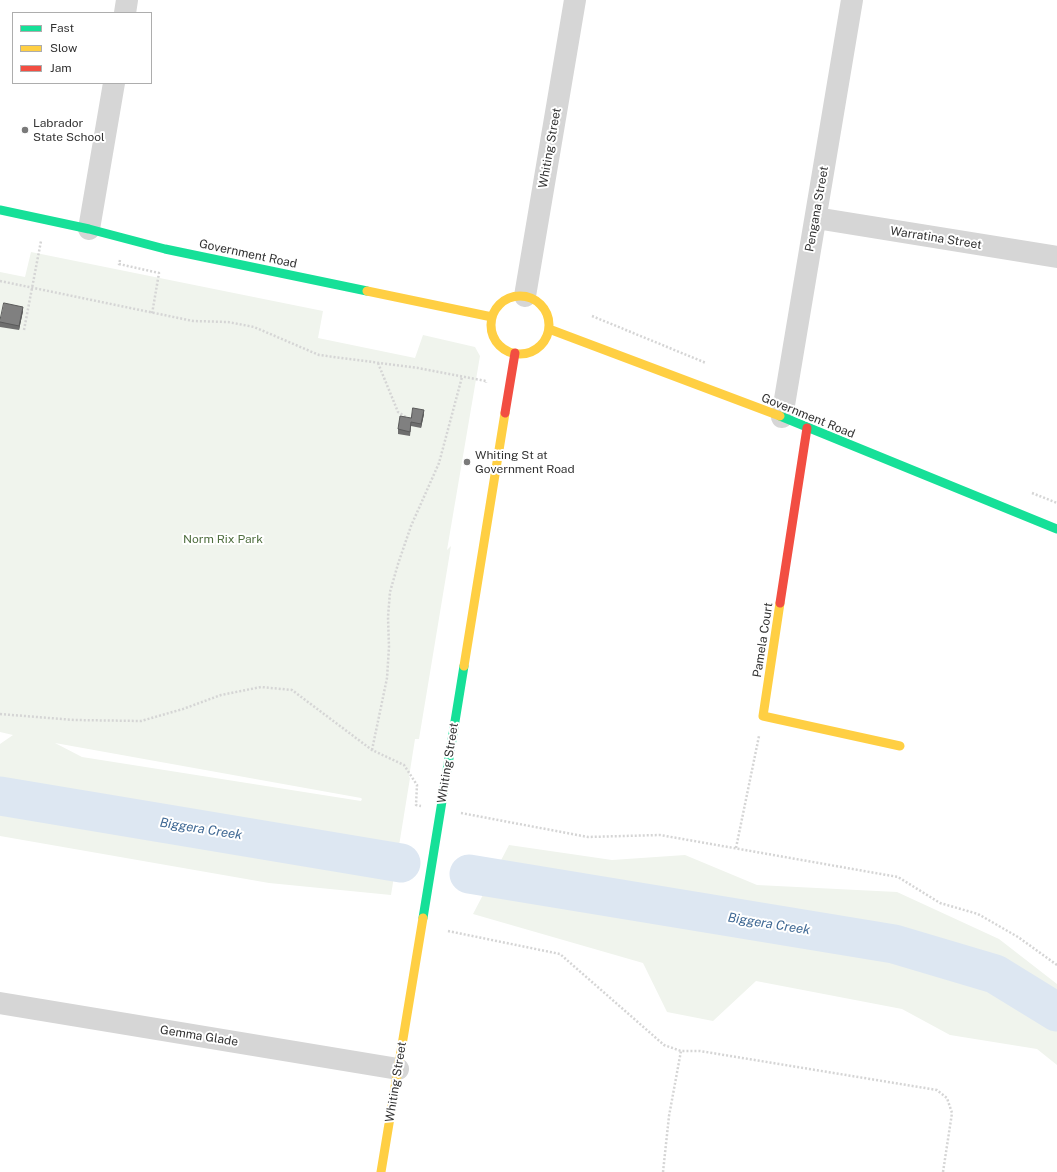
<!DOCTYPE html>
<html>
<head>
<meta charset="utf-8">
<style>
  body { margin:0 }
  #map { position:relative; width:1057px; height:1172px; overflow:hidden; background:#fff; font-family:"Public Sans",sans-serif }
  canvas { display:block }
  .legend { position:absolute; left:12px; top:12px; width:140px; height:72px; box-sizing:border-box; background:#fff; border:1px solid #adadad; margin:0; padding:5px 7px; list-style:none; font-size:12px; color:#323232 }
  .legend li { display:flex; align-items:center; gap:8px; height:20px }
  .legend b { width:20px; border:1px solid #adadad }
</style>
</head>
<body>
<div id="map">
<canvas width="1057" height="1172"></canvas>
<ul class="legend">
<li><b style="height:5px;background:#16e098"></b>Fast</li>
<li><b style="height:5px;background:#ffcf43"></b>Slow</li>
<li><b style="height:5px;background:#f24e42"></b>Jam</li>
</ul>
</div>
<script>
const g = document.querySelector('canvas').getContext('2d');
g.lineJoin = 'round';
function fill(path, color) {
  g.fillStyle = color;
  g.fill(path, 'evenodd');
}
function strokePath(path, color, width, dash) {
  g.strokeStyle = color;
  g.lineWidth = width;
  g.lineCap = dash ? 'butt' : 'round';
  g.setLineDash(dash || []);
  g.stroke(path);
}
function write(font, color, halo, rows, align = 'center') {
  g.font = font + ' "Public Sans",sans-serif';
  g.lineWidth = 4;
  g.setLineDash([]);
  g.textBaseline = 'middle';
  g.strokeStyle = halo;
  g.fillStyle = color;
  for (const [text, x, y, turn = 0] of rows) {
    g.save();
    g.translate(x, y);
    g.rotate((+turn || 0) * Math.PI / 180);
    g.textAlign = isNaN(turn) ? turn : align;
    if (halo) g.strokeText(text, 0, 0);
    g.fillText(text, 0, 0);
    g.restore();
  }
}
const green = new Path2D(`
  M31,252l292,59 -5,27 97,20 8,-23 52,12 5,9 -33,194 4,-4 -32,193h-4l-6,38 1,1 -19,117 -122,-12 -269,-47v-92l13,-9 -13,-3v-460l25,5zM55,743l306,55 1,1 -1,2 -279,-44z
  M509,845l103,15 73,-5 72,30 140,7 102,47 58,45v81l-20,-16 -87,-14 -48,-26 -146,-28 -43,40 -46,-9 -24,-49 -170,-49z`);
const river = new Path2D(`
  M0,796l401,67
  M469,874l425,70 101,30 62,38`);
const path = new Path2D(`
  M120,260l-1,4 40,9 -7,41
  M0,281l193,40 35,1 26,5 65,28 99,13 68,13v2
  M592,316l114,47
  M24,330l17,-89
  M378,363l20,49 8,5
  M1032,493l25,10
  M0,714l74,6 67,1 42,-12 38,-14 40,-8 31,3 80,60 32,15 13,20 -1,20 5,1
  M372,750l15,-72 2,-31 -1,-30 2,-25 8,-28 13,-38 28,-63 23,-86
  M461,813l127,24 72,-2 238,42 42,26 38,11 40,23 39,28
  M736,848l23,-112
  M448,931l112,23 104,91 17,6h19l237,39 10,8 5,15 -9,59
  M663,1172l6,-56 12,-65`);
const street = new Path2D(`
  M125,13l2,-13
  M816,218l241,39
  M89,229l25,-146
  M525,296l50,-296
  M782,417l70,-417
  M0,1003l398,66`);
const fast = new Path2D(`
  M0,210l89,19 76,20 202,42
  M780,416l277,113
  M423,918l41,-252`);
const slow = new Path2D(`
  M367,291l125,26
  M491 325a29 29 0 1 1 58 0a29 29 0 1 1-58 0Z
  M549,329l231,87
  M780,603l-17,113 137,30
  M464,666l41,-253
  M381,1172l42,-254`);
const jam = new Path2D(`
  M505,413l10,-60
  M780,603l27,-175`);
const wall = new Path2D(`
  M23,311l-4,19 -19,-3v-5z
  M424,414l-3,14 -10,-2 -1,10 -12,-2v-5l13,-11z`);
const shadedWall = new Path2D(`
  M23,307v4l-4,19v-4z
  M424,410v4l-3,14v-4z`);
const building = new Path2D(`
  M4,303l19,4 -4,19 -19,-4z
  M413,408l11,2 -3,14 -10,-2 -1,10 -12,-3 2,-13 11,2z`);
const markers = [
  [25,130,4,"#7a7a7a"],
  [467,462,4,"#7a7a7a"]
];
const poiNames = [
  ["Labrador",33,123],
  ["State School",33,137],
  ["Whiting St at",475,455],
  ["Government Road",475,469]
];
const streetNames = [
  ["Whiting Street",550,148,-80],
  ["Pengana Street",817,209,-80],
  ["Warratina Street",936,238,9],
  ["Government Road",248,254,12],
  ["Government Road",808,416,22],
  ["Pamela Court",763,640,-81],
  ["Whiting Street",448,763,-81],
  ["Gemma Glade",199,1036,9],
  ["Whiting Street",396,1082,-81]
];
const parkNames = [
  ["Norm Rix Park",223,539]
];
const waterNames = [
  ["Biggera Creek",201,829,9],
  ["Biggera Creek",769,924,9]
];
fill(green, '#f0f4ed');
strokePath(river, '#dde7f2', 39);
strokePath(path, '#d5d5d5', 2.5, [2, 2]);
strokePath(street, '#d6d6d6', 22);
strokePath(fast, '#16e098', 9);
strokePath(slow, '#ffcf43', 9);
strokePath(jam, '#f24e42', 9);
fill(wall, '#6e6e6e');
fill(shadedWall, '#5a5a5a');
fill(building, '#808080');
strokePath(building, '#5a5a5a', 1);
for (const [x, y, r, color] of markers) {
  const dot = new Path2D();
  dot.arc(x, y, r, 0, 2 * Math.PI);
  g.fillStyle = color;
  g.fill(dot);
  strokePath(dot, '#fff', 1.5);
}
write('12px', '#323232', '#fff', poiNames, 'left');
write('12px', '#323232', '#fff', streetNames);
write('12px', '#4f6e3f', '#fff', parkNames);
write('italic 13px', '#406994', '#fff', waterNames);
</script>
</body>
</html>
